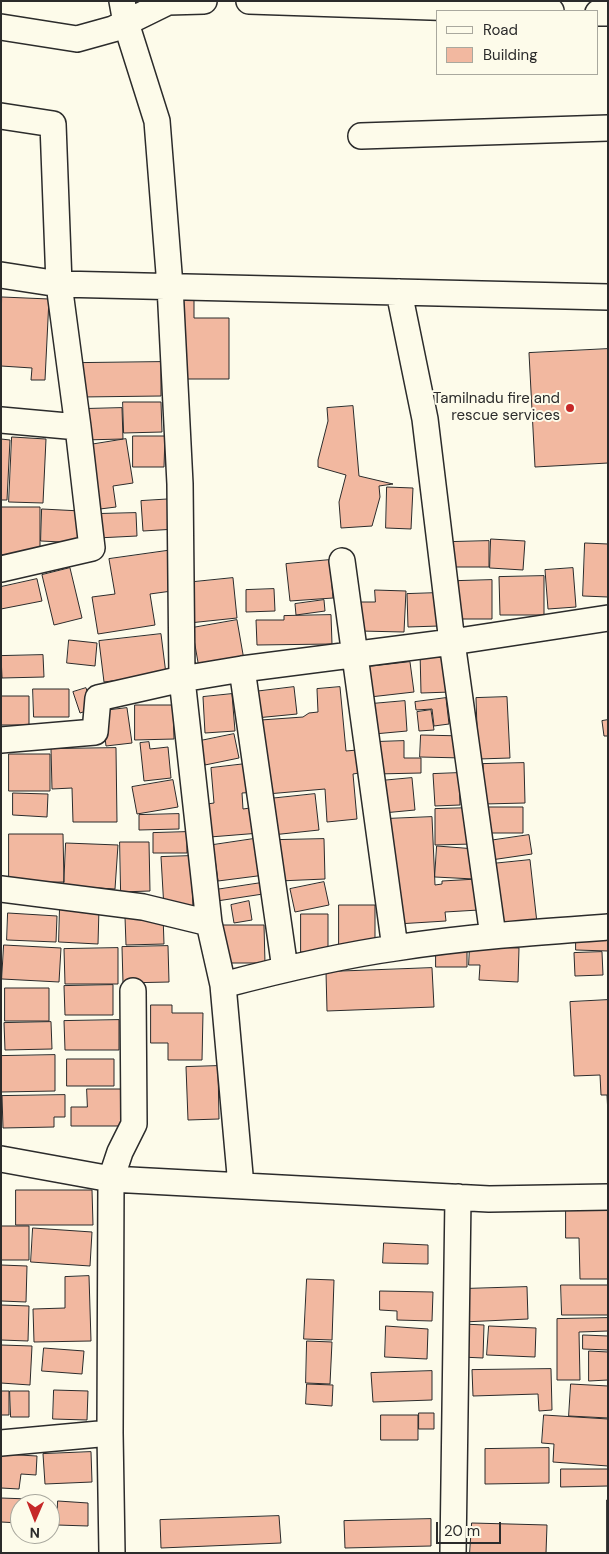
<!DOCTYPE html>
<html>
<head>
<meta charset="utf-8">
<style>
  body { margin:0 }
  #map { position:relative; width:609px; height:1554px; overflow:hidden; background:#fdfbea; font-family:"DM Sans",sans-serif }
  canvas { display:block }
  .frame { position:absolute; inset:0; border:2px solid #2b2b2b; pointer-events:none }
  .legend { position:absolute; left:436px; top:10px; width:162px; height:65px; box-sizing:border-box; background:#fdfbea; border:1px solid #a9a89e; margin:0; padding:6px 9px; list-style:none; font-size:15px; color:#2b2b2b }
  .legend li { display:flex; align-items:center; gap:10px; height:25px }
  .legend b { width:25px; border:1px solid #a9a89e }
  .north { position:absolute; left:10px; top:1494px; width:50px; height:50px; box-sizing:border-box; background:#fdfbea; border:1px solid #a9a89e; border-radius:50%; rotate:181deg; font-size:14px; font-weight:700; line-height:20px; text-align:center; color:#2b2b2b }
  .north::after { content:''; display:block; margin:auto; width:18px; height:22px; background:#c62828; clip-path:polygon(50% 0,100% 100%,50% 72%,0 100%) }
  .scale { position:absolute; left:436px; top:1522px; width:65px; height:22px; box-sizing:border-box; border:2px solid #2b2b2b; border-top:0; padding-left:6px; font-size:15px; line-height:18px; white-space:nowrap; color:#2b2b2b; -webkit-text-stroke:4px #fdfbea; paint-order:stroke }
</style>
</head>
<body>
<div id="map">
<canvas width="609" height="1554"></canvas>
<div class="frame"></div>
<ul class="legend">
<li><b style="height:6px;background:#fdfbea"></b>Road</li>
<li><b style="height:14px;background:#f2b8a0"></b>Building</li>
</ul>
<div class="north">N</div>
<div class="scale">20 m</div>
</div>
<script>
const g = document.querySelector('canvas').getContext('2d');
g.lineJoin = 'round';
function fill(path, color) {
  g.fillStyle = color;
  g.fill(path, 'evenodd');
}
function strokePath(path, color, width, dash) {
  g.strokeStyle = color;
  g.lineWidth = width;
  g.lineCap = dash ? 'butt' : 'round';
  g.setLineDash(dash || []);
  g.stroke(path);
}
function write(font, color, halo, rows, align = 'center') {
  g.font = font + ' "DM Sans",sans-serif';
  g.lineWidth = 4;
  g.setLineDash([]);
  g.textBaseline = 'middle';
  g.strokeStyle = halo;
  g.fillStyle = color;
  for (const [text, x, y, turn = 0] of rows) {
    g.save();
    g.translate(x, y);
    g.rotate((+turn || 0) * Math.PI / 180);
    g.textAlign = isNaN(turn) ? turn : align;
    if (halo) g.strokeText(text, 0, 0);
    g.fillText(text, 0, 0);
    g.restore();
  }
}
const building = new Path2D(`
  M176,293h18v25h35v61h-53z
  M2,297l47,2 -4,81h-14l1,-12 -31,-2z
  M608,349v114l-73,4 -6,-114z
  M161,362v34l-80,1v-34z
  M123,402h38l1,30 -38,1z
  M353,406l6,70 34,8 -14,2 1,11 -8,29 -31,2 -2,-26 7,-27 -28,-8v-7l10,-39 -1,-13z
  M122,408l1,31 -40,1v-31z
  M133,436h32l-1,31h-31z
  M12,437l34,2 -3,64 -34,-1z
  M1,439l9,1 -3,60h-6z
  M126,439l7,44 -20,3 3,21 -16,2 -11,-64z
  M387,487l26,1 -2,41 -25,-1z
  M174,499l2,30 -33,2 -2,-30z
  M1,507h39v48h-39z
  M42,509l39,2 -1,32 -39,-2z
  M136,513l1,23 -40,2 -1,-24z
  M491,539l34,2 -2,29 -33,-2z
  M489,541v26h-37l-1,-25z
  M585,543l23,1v53l-25,-1z
  M173,550l6,40 -29,4 5,31 -57,9 -6,-37 23,-3 -6,-35z
  M330,560l3,38 -43,3 -4,-37z
  M70,568l12,50 -28,7 -12,-50z
  M573,568l3,39 -28,2 -3,-39z
  M544,576v39h-44l-1,-38z
  M233,578l4,40 -48,5 -5,-40z
  M37,579l5,22 -41,8v-22z
  M492,580v39h-33l-1,-38z
  M274,589l1,22 -29,1v-22z
  M375,590l31,1 -2,41 -44,-1v-29h15z
  M438,593l1,33 -31,1 -1,-33z
  M324,600l1,11 -29,4 -1,-11z
  M331,615l1,29 -75,1 -1,-25h28v-4z
  M237,620l7,40 -45,8 -7,-40z
  M161,634l5,40 -62,8 -5,-41z
  M69,640l28,3 -2,23 -28,-3z
  M449,650l2,42 -30,1 -1,-42z
  M43,655l1,22 -42,1 -1,-22z
  M410,662l4,30 -44,5 -3,-30z
  M294,687l3,27 -41,4 -3,-26z
  M340,687l6,64 11,-1 2,23 -6,1 4,45 -30,3 -2,-33 -58,5 -6,-74 42,-3 6,-4 9,-1 -1,-23z
  M86,688l7,21 -13,4 -7,-21z
  M33,689h36v28h-35z
  M232,694l3,37 -30,2 -2,-36z
  M1,696h28v29h-28z
  M507,697l3,61 -32,1 -2,-61z
  M446,698l3,26 -15,2 -2,-17 -16,1 -1,-8z
  M405,701l2,30 -33,3 -3,-30z
  M135,705h38l1,34 -39,1z
  M127,708l5,35 -26,3 -4,-35z
  M431,710l3,20 -15,1 -2,-19z
  M608,720v16h-4l-2,-15z
  M234,734l5,24 -34,7 -5,-24z
  M421,735l43,1 -1,22 -43,-1z
  M404,741v17h17v15l-45,1 -1,-32z
  M149,742l1,7 18,-2 3,31 -27,3 -4,-38z
  M116,748l1,74h-44l-1,-34 -20,1 -1,-40z
  M9,754h41v37h-41z
  M254,763l3,29 -15,1 1,16 14,-2 3,26 -50,4 -3,-33 7,-1 -3,-35z
  M524,763l1,40 -41,1 -1,-40z
  M459,773l1,32 -25,1 -2,-32z
  M412,778l3,32 -32,3 -3,-32z
  M173,780l5,27 -41,7 -5,-27z
  M13,793l35,1 -1,23 -34,-2z
  M315,794l4,36 -47,5 -4,-36z
  M489,807h34v26h-34z
  M471,808l1,36 -37,1v-36z
  M179,814v15l-40,1v-15z
  M432,817l3,68 7,-1v-3l35,-2 2,31 -34,2 1,9 -49,3 -13,-105z
  M187,832v21h-34v-20z
  M9,834h54l1,48 -55,1z
  M529,835l3,19 -41,6 -3,-19z
  M260,838l5,37 -47,6 -5,-36z
  M324,839l1,40 -46,2 -1,-41z
  M120,842h29l1,49 -29,1z
  M66,843l52,2 -3,44 -51,-3z
  M437,846l39,3 -2,30 -39,-2z
  M191,856l2,51 -29,2 -3,-52z
  M530,860l7,63 -39,4 -7,-63z
  M324,882l5,23 -34,7 -5,-23z
  M261,883l2,11 -46,7 -2,-11z
  M249,901l3,19 -18,3 -3,-18z
  M339,905h36v43h-36z
  M60,906l39,2 -1,36 -39,-2z
  M8,913l49,3 -1,26 -49,-2z
  M301,914h27v38h-27z
  M163,915l1,29 -38,1 -1,-28z
  M223,925h41l1,38h-41z
  M576,934l32,1v16l-32,-1z
  M4,945l57,3 -2,34 -57,-3z
  M168,946l1,36 -46,1 -1,-36z
  M470,946l49,2 -1,34 -39,-2 1,-15h-11z
  M118,948v36h-53l-1,-35z
  M436,950h31v17h-31z
  M602,952l1,23 -28,1 -1,-23z
  M432,968l2,39 -107,4 -1,-39z
  M113,985v30h-48l-1,-29z
  M5,988h44v33h-44z
  M608,1000v115l-1,-20h-6l-1,-20 -26,1 -4,-74z
  M151,1005h21v8h31l-1,47h-34v-17h-17z
  M119,1020v30h-54l-1,-29z
  M51,1022l1,27 -47,1 -1,-27z
  M55,1055v36l-54,1v-36z
  M67,1059h47v27h-47z
  M218,1066l1,53 -31,1 -2,-53z
  M87,1089h37v37h-53v-19h16z
  M65,1095v22h-11v10l-51,1 -1,-32z
  M16,1190h76l1,35h-77z
  M566,1206h42v73h-28l-1,-41h-13z
  M1,1226h28v34h-28z
  M33,1228l59,4 -2,34 -59,-4z
  M384,1243l44,2v19l-45,-1z
  M1,1265l26,1 -1,36 -25,-1z
  M89,1276l2,65 -57,1 -1,-33 32,-1v-31z
  M307,1279l27,1 -2,60 -28,-1z
  M561,1285h47v30h-46z
  M527,1287l1,32 -65,3 -1,-33z
  M380,1291l53,1 -1,29 -35,-1v-9l-17,-1z
  M1,1305l28,1 -1,35 -27,-1z
  M608,1318v13l-29,1 1,48h-23v-61z
  M463,1324l21,1 -1,33 -22,-1z
  M386,1326l42,3 -1,30 -42,-2z
  M489,1326l47,2 -1,29 -48,-2z
  M583,1335l25,1v14l-25,-1z
  M307,1341l25,1 -2,42 -24,-1z
  M1,1345l31,1 -2,39 -29,-2z
  M44,1348l40,3 -2,23 -40,-3z
  M589,1351l19,1v28l-19,1z
  M551,1369l1,41 -13,1 -1,-17 -65,2 -1,-26z
  M432,1371v29l-59,2 -2,-29z
  M307,1384l26,1 -1,21 -26,-2z
  M571,1384l37,2v32l-39,-2z
  M54,1390l34,1 -1,29 -34,-1z
  M1,1391h8v24h-8z
  M10,1391h19v26h-18z
  M419,1413h15v16h-15z
  M381,1415h37v25h-37z
  M544,1415l64,4v47l-55,-4 1,-18 -12,-1z
  M549,1448v35l-64,1v-35z
  M91,1452l1,30 -47,2 -2,-30z
  M1,1454l36,2 -1,19 -15,-1 -2,15 -18,-1z
  M561,1469h47v17l-47,1z
  M1,1498l28,1 -1,5h-8v19l-19,-1z
  M607,1500h1v53h-1z
  M58,1501l30,2v23l-31,-1z
  M279,1516l2,27 -120,5 -1,-28z
  M431,1519v27l-86,2 -1,-27z
  M472,1523l75,2 -1,28h-76z`);
const minor = new Path2D(`
  M249,1l302,10
  M598,13h10
  M1,27l76,12 36,-10 55,-27 36,-1
  M1,116l52,8 6,160 549,13
  M361,136l247,-8
  M1,275l58,9 19,143 14,121 -91,21
  M399,292l26,127 27,223 41,294
  M1,420l77,7
  M342,561l53,387
  M242,669l43,300
  M1,740l94,-8 3,-34 84,-19 -2,-195 -10,-198 -13,-165 -31,-98 -4,-22
  M1,889l142,18 66,16
  M223,985c57,-15 114,-29 172,-37 70,-11 142,-16 213,-21
  M1,1159l110,20 378,20 119,-2
  M241,1186l-18,-201 -14,-62 -27,-244 60,-10 210,-27 156,-24
  M110,1433l2,120
  M1,1443l109,-10 1,-254 9,-27 14,-28 -1,-133
  M453,1553l5,-356`);
const markers = [
  [570,408,5,"#c62828"]
];
const poiNames = [
  ["Tamilnadu fire and",560,399],
  ["rescue services",560,416]
];
fill(building, '#f2b8a0');
strokePath(building, '#2b2b2b', 1);
strokePath(minor, '#2b2b2b', 28);
strokePath(minor, '#fdfbea', 25);
for (const [x, y, r, color] of markers) {
  const dot = new Path2D();
  dot.arc(x, y, r, 0, 2 * Math.PI);
  g.fillStyle = color;
  g.fill(dot);
  strokePath(dot, '#fdfbea', 2);
}
write('15px', '#2b2b2b', '#fdfbea', poiNames, 'right');
</script>
</body>
</html>
